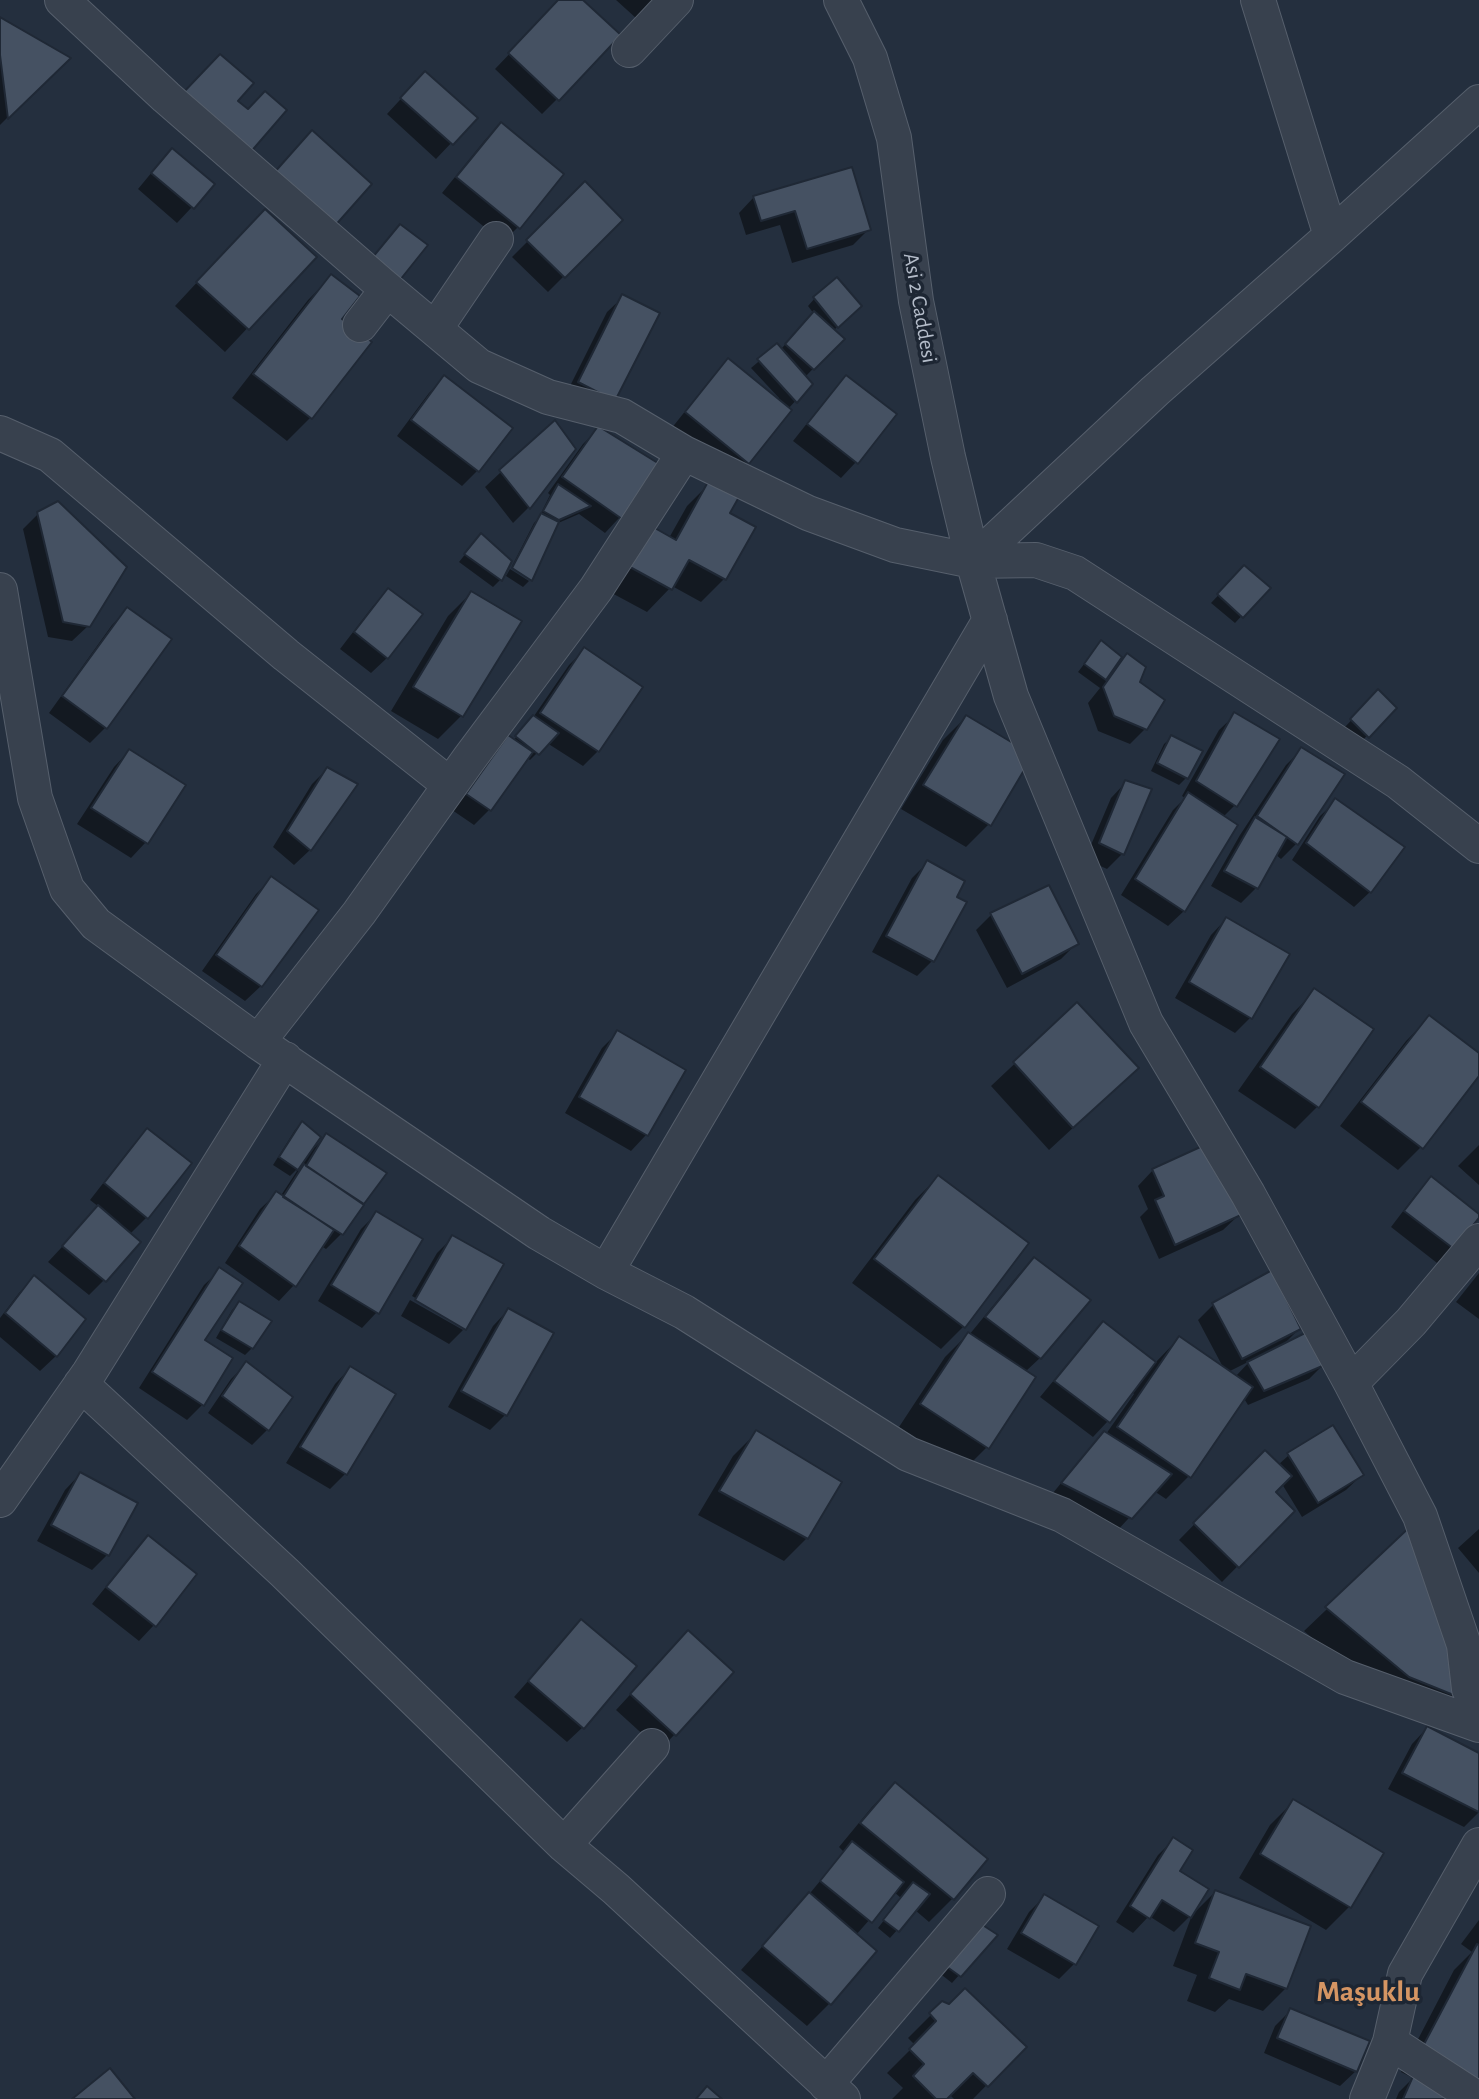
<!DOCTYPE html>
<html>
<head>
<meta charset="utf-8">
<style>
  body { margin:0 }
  canvas { display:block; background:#242f3e }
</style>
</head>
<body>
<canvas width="1479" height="2099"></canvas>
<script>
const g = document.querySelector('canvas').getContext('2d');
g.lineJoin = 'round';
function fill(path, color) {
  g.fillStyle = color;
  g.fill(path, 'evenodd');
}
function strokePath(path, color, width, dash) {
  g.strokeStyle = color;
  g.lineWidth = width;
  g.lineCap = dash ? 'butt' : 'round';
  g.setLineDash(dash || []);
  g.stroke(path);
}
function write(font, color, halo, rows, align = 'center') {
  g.font = font + ' "Alegreya Sans",sans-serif';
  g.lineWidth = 7;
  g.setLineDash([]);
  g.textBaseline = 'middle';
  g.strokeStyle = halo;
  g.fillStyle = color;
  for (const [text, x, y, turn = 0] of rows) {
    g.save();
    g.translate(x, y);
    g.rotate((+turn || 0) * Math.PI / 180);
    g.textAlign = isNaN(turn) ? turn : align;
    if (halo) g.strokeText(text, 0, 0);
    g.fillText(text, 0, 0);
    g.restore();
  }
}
const shadow = new Path2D(`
  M561,0h19l-23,99 -15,15 -47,-45z
  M616,0h39l-18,19z
  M0,19l67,39 -67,67z
  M410,89l65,29 -39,41 -49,-45z
  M501,125l17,102 -15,15 -61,-49 43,-53z
  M157,166l35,41 -15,16 -39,-34z
  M585,184l35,36 -72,72 -36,-35z
  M754,197l115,32 -16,16 -61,18 -12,-38 -34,10 -7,-22z
  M242,234l72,23 -89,95 -50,-46z
  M331,277l8,43 30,23 -59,75 -23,23 -55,-43 76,-98z
  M623,297l-10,102 -49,-1 43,-86z
  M815,298l37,15 -19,18 9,8 -37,38 6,7 -23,25 -40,53 -16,16 -61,-49 42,-53 16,-15 48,39 2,-2 -28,-30 26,-22 3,4 34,-36 -6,-8z
  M445,378l65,50 -33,43 -15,15 -65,-50 32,-43z
  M847,378l9,84 -15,16 -48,-37 38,-48z
  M598,429l22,88 -15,16 -26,-19 -23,10 -26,54 -18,-12 22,-43 4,-4 12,-24 -2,-2 35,-49z
  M573,449l-45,59 -15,15 -28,-36 16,-15z
  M710,483l18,31 -4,65 -23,23 -29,-16 -25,26 -39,-21 22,-38 39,-15 18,-32z
  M38,514l50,112 -16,15 -24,-4 -25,-108z
  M474,543l32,24 -6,13 -7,7 -34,-25z
  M1244,568l24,20 -33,35 -24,-20z
  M510,569l19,12 -6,6 -17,-11z
  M389,591l-2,67 -16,15 -31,-24 33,-43z
  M471,593l48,29 -58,94 -23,23 -47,-28 57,-95z
  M127,610l-21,117 -16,16 -41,-30 63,-88z
  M1101,642l13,27 14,-14 10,28 8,45 -16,16 -32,-13 -10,-28 12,-15 -22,-16z
  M584,650l14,101 -15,15 -36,-23 -17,17 -3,-2 -38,52 -15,15 -22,-15 41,-57 15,-15 5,3 21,-25 35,-51z
  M1378,692l16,16 -34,35 -16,-15z
  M1235,715v90l-12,12 -39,94 -16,15 -47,-31 52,-85 12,-12 -3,-2 37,-66z
  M966,717l23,107 -23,23 -65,-38 42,-69z
  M1172,737l29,15 -15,26 -7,7 -28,-14 13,-27z
  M1301,750l-5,94 -15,15 -6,-5 -19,34 -15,15 -30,-17 29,-51 46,-70z
  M129,751l17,91 -15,16 -54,-34 37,-57z
  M327,769l-17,81 -16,15 -21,-18 39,-63z
  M1126,782l-3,71 -16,16 -22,-10 26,-61z
  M1336,801l34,91 -16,15 -62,-47 28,-44z
  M927,863l5,98 -15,15 -45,-24 40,-74z
  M271,879l-10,107 -16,15 -43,-30 54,-77z
  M991,915l85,29 -15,15 -54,29 -31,-58z
  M1226,919l25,98 -16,16 -60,-35 36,-63z
  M1315,991l3,115 -23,23 -57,-38 54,-77z
  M1077,1005l36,86 -64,59 -58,-64z
  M1429,1018l50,38v16l-58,75 -23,23 -58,-44 66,-85z
  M617,1033l66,38 -37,64 -15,16 -66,-38 37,-65z
  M302,1124l13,23 11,-11 58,38 -43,60 -15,15 -5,-3 -27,39 -15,16 -54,-38 35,-54 16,-15 4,3 17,-26 -1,-1 -6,6 -17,-11 22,-35z
  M147,1131v86l-18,18 -25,45 -15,15 -41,-33 51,-55 -9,-7 42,-54z
  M1479,1145v40l-21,-19z
  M1153,1170l86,45 -16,15 -64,29 -19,-42 8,-8 -10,-23z
  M938,1177l26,149 -23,23 -89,-66 63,-83z
  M1431,1178l21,70 -15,15 -46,-36 25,-33z
  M377,1213v99l-15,16 -44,-27 43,-72z
  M453,1237l11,91 -1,2v-5l-51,-29 25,-43z
  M1035,1259l5,99 -15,14 -38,75 -23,23 -65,-43 46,-70 23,-23 1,1 50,-61z
  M220,1270l-17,70 -1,65 -15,15 -48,-32 65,-103z
  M1479,1273v46l-23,-17z
  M34,1278l49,42 -27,36 -16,15 -40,-34v-19l19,-25z
  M410,1300l53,30 -14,14 -48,-28z
  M239,1303l13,45 -7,7 -29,-17 16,-28z
  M1213,1305l86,24 -17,17 42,18 -15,15 -61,26 -5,-8 -54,79 -23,23 -12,-8 -39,42 -67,-34 41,-50 15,-16 2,1 28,-40 -3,-2 -23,29 -15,16 -53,-40 48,-58 15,-16 52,40 24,-25 45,31 -26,-49zM1250,1361l-15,16 -7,-5z
  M508,1310l-3,105 -15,15 -42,-23 45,-81z
  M246,1364l21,66 -15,15 -44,-32 23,-34z
  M350,1368l44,27 -49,79 -15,15 -44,-26 49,-79z
  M756,1433l51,105 -23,23 -86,-46 35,-59z
  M1265,1452l13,13 11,-10 73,20 -16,15 -44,27 -20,-33 -8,8 18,19 -70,71 -43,-42z
  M80,1474l27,81 -15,15 -55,-29 28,-51z
  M1414,1526l49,164 -27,30 -51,-20 -81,-69z
  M1479,1529v44l-21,-25z
  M148,1538l6,87 -15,16 -47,-37 41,-51z
  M581,1621l2,106 -16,15 -53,-45z
  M673,1648l2,86 -15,16 -44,-40z
  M1427,1728l52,27v57l-15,15 -76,-38 24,-45z
  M895,1784l90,75 -33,40 -23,23 -14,-12 -25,28 -12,-10 23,-30 -7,-6 -38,43 -26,68 -23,23 -66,-56 65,-72 38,-46 -5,-5 33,-40z
  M1293,1802l89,52 -33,53 -23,23 -87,-52 31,-53z
  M1173,1840l4,32 14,43 -17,17 -25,-16 -16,17 -17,-11 42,-67z
  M1215,1892l71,96 -23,23 -34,-12 -14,13 -28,-11 10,-26 -24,-9 19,-51z
  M1045,1896l51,31 -22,37 -15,15 -52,-30 22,-37z
  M1479,1920v162l-17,17h-66l3,-7 14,-14 -12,-6 53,-102 18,-18 -11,-8z
  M995,1935l-43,48 -14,-11z
  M943,2003l81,44 -51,52h-19l-5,-5 -5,5h-52l11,-11 -16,-15 28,-28 -7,-7z
  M1291,2010l65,61 -16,15 -76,-33 11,-27z`);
const building = new Path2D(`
  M558,0h25l38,35 -62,66 -51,-48z
  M0,17l71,41 -63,61 -8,-64z
  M220,54l34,29 -16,18 10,8 17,-18 22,19 -38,44 -69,-58z
  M425,71l53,47 -25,27 -53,-47z
  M501,122l63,52 -44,55 -64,-52z
  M312,130l60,54 -39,44 -60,-54z
  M172,148l43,36 -21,25 -43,-36z
  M852,167l19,63 -64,19 -12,-38 -34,10 -8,-25z
  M585,181l38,39 -58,58 -39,-38z
  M265,209l52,48 -68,73 -53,-48z
  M400,224l28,21 -28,35 -28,-22z
  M331,274l29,22 -18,23 30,23 -60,77 -59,-45z
  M837,277l25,29 -24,22 -25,-31z
  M622,294l38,19 -45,88 -37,-19z
  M814,311l31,28 -31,31 -29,-26z
  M777,343l36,41 -16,19 -40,-44z
  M728,358l64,52 -43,54 -64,-52z
  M444,375l69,53 -34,44 -68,-52z
  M846,375l51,39 -39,50 -51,-40z
  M555,420l21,29 -46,60 -31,-39z
  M598,426l63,39 -39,54 -60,-42z
  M709,480l30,17 -9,16 26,14 -30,53 -37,-20 -17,30 -42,-23 23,-40 23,13z
  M558,484l33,22 -32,14 -16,-9z
  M58,501l69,66 -37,60 -27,-5 -26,-110z
  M541,513l18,9 -27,59 -20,-13z
  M481,533l31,28 -10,20 -38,-27z
  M1244,565l27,23 -28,30 -26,-24z
  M388,588l35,26 -35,45 -34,-27z
  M471,591l51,30 -59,96 -50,-30z
  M127,607l45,32 -65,90 -45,-33z
  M1101,640l21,17 -16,23 -22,-16z
  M584,647l59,40 -44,65 -59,-39z
  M1127,653l19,14 -6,15 25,18 -18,30 -33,-14 -11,-29z
  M1378,689l19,19 -28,30 -19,-19z
  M1234,712l46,27 -43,68 -41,-26z
  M533,715l26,18 -20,22 -24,-19z
  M966,715l67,40 -42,71 -68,-41z
  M508,735l25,17 -42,59 -25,-17z
  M1171,735l32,16 -15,28 -31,-16z
  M1301,747l44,27 -47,71 -41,-29z
  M129,749l57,36 -38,59 -57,-36z
  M327,767l31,17 -47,67 -24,-20z
  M1125,780l27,9 -28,66 -25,-12z
  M1188,792l50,33 -53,87 -50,-33z
  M1335,798l70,49 -34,46 -65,-50z
  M1255,817l32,20 -29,52 -34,-18z
  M927,860l38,21 -8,16 10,5 -33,60 -48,-26z
  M271,876l48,34 -57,77 -46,-32z
  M1049,885l30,59 -57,30 -32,-61z
  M1226,917l64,37 -38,65 -63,-37z
  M1314,988l60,41 -55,79 -59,-41z
  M1077,1002l62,66 -66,60 -60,-66z
  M1429,1015l50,38v23l-56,73 -62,-47z
  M617,1030l69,40 -38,66 -69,-39z
  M302,1121l19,16 -23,33 -19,-13z
  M147,1128l45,35 -44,56 -44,-36z
  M326,1133l61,40 -23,31 -58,-38z
  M1209,1143l32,72 -66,30 -20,-45 9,-4 -12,-27z
  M304,1164l60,41 -21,30 -60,-38z
  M938,1175l91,68 -64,85 -91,-69z
  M1431,1176l48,38v4l-25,31 -50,-38z
  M276,1191l58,39 -38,57 -57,-41z
  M98,1205l43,37 -35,40 -44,-36z
  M376,1211l47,28 -44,75 -48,-29z
  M452,1235l52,29 -38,66 -51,-30z
  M1034,1257l57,43 -50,59 -56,-42z
  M219,1267l24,16 -38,57 28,18 -29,48 -52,-34z
  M1272,1270l29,59 -59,30 -30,-56z
  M34,1275l52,44 -29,38 -52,-44z
  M239,1301l33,20 -19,28 -32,-19z
  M508,1308l46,25 -47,83 -46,-25z
  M1103,1321l53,41 -46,61 -56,-42z
  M1309,1331l18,33 -63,27 -17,-29z
  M968,1332l68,45 -47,72 -69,-45z
  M1179,1336l74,51 -62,91 -74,-51z
  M246,1361l47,36 -24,34 -47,-35z
  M350,1366l46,28 -49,81 -47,-28z
  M1333,1425l31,50 -46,28 -31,-50z
  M756,1430l86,52 -34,57 -89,-48z
  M1104,1431l68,43 -40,45 -71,-36z
  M1265,1450l27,26 -16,16 19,19 -56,57 -46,-45z
  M80,1472l58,31 -29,53 -58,-31z
  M1415,1522l46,176 -52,-21 -84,-70z
  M148,1535l49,39 -41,53 -50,-40z
  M581,1619l56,47 -53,63 -56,-48z
  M688,1630l46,42 -58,64 -46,-42z
  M1427,1726l52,27v59l-77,-39z
  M895,1782l93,77 -34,41 -94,-77z
  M1293,1799l91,54 -33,55 -91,-54z
  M1173,1837l20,13 -13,21 29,18 -18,29 -29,-18 -12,19 -20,-13z
  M852,1841l52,41 -32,41 -52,-42z
  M913,1882l17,12 -31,38 -16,-12z
  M1215,1890l96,36 -24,63 -41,-15 -6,16 -31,-12 10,-26 -24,-9z
  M809,1892l68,59 -46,54 -69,-59z
  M1044,1894l55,32 -23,39 -55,-32z
  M978,1922l20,13 -37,42 -18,-13z
  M1477,1944l2,1v135l-57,-32z
  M965,1988l62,59 -39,40 -15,-14 -26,26h-11l-23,-23 11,-12 -15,-15 27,-28 -7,-8 13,-12 7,3z
  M1290,2008l80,33 -13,31 -80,-34z
  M110,2068l25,31h-63z
  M1414,2074l38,25h-49z
  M707,2086l15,13h-26z`);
const street = new Path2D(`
  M62,0l104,97 215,187 98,82 69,31 74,19 62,37 124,60 87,32 78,16 63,-1 39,13 323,209 81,64
  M841,0l29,58 24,80 22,163 32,156 25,104 38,135 135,327 102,171 103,189 69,133 44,129 5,44 10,21
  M1258,0l73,236
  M629,50l47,-50
  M360,325l27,-35
  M435,329l61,-90
  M0,433l50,22 236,200 164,130
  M973,561l182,-170 176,-155 148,-134
  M0,590l35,208 32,91 29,35 162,118 281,191 67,39 78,40 224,142 154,61 283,162 134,48
  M258,1042l101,-129 110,-154 127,-170 88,-136
  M606,1272l384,-652
  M1351,1383l60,-61 68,-81
  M81,1384l204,189 279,272 52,44 227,210
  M0,1500l89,-127 196,-314
  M564,1845l88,-99
  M1390,2042l88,57
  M826,2084l162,-190
  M1367,2099l23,-57 15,-68 74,-129`);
const streetNames = [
  ["Asi 2 Caddesi",920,308,80]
];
const districtNames = [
  ["Maşuklu",1368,1992]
];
fill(shadow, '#0007');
fill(building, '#455162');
strokePath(building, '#1f2835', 2);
strokePath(street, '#565f6c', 36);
strokePath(street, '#38414e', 34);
write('22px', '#b4bcc9', '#1d2633', streetNames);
write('bold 30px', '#d59563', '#1d2633', districtNames);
</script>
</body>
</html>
